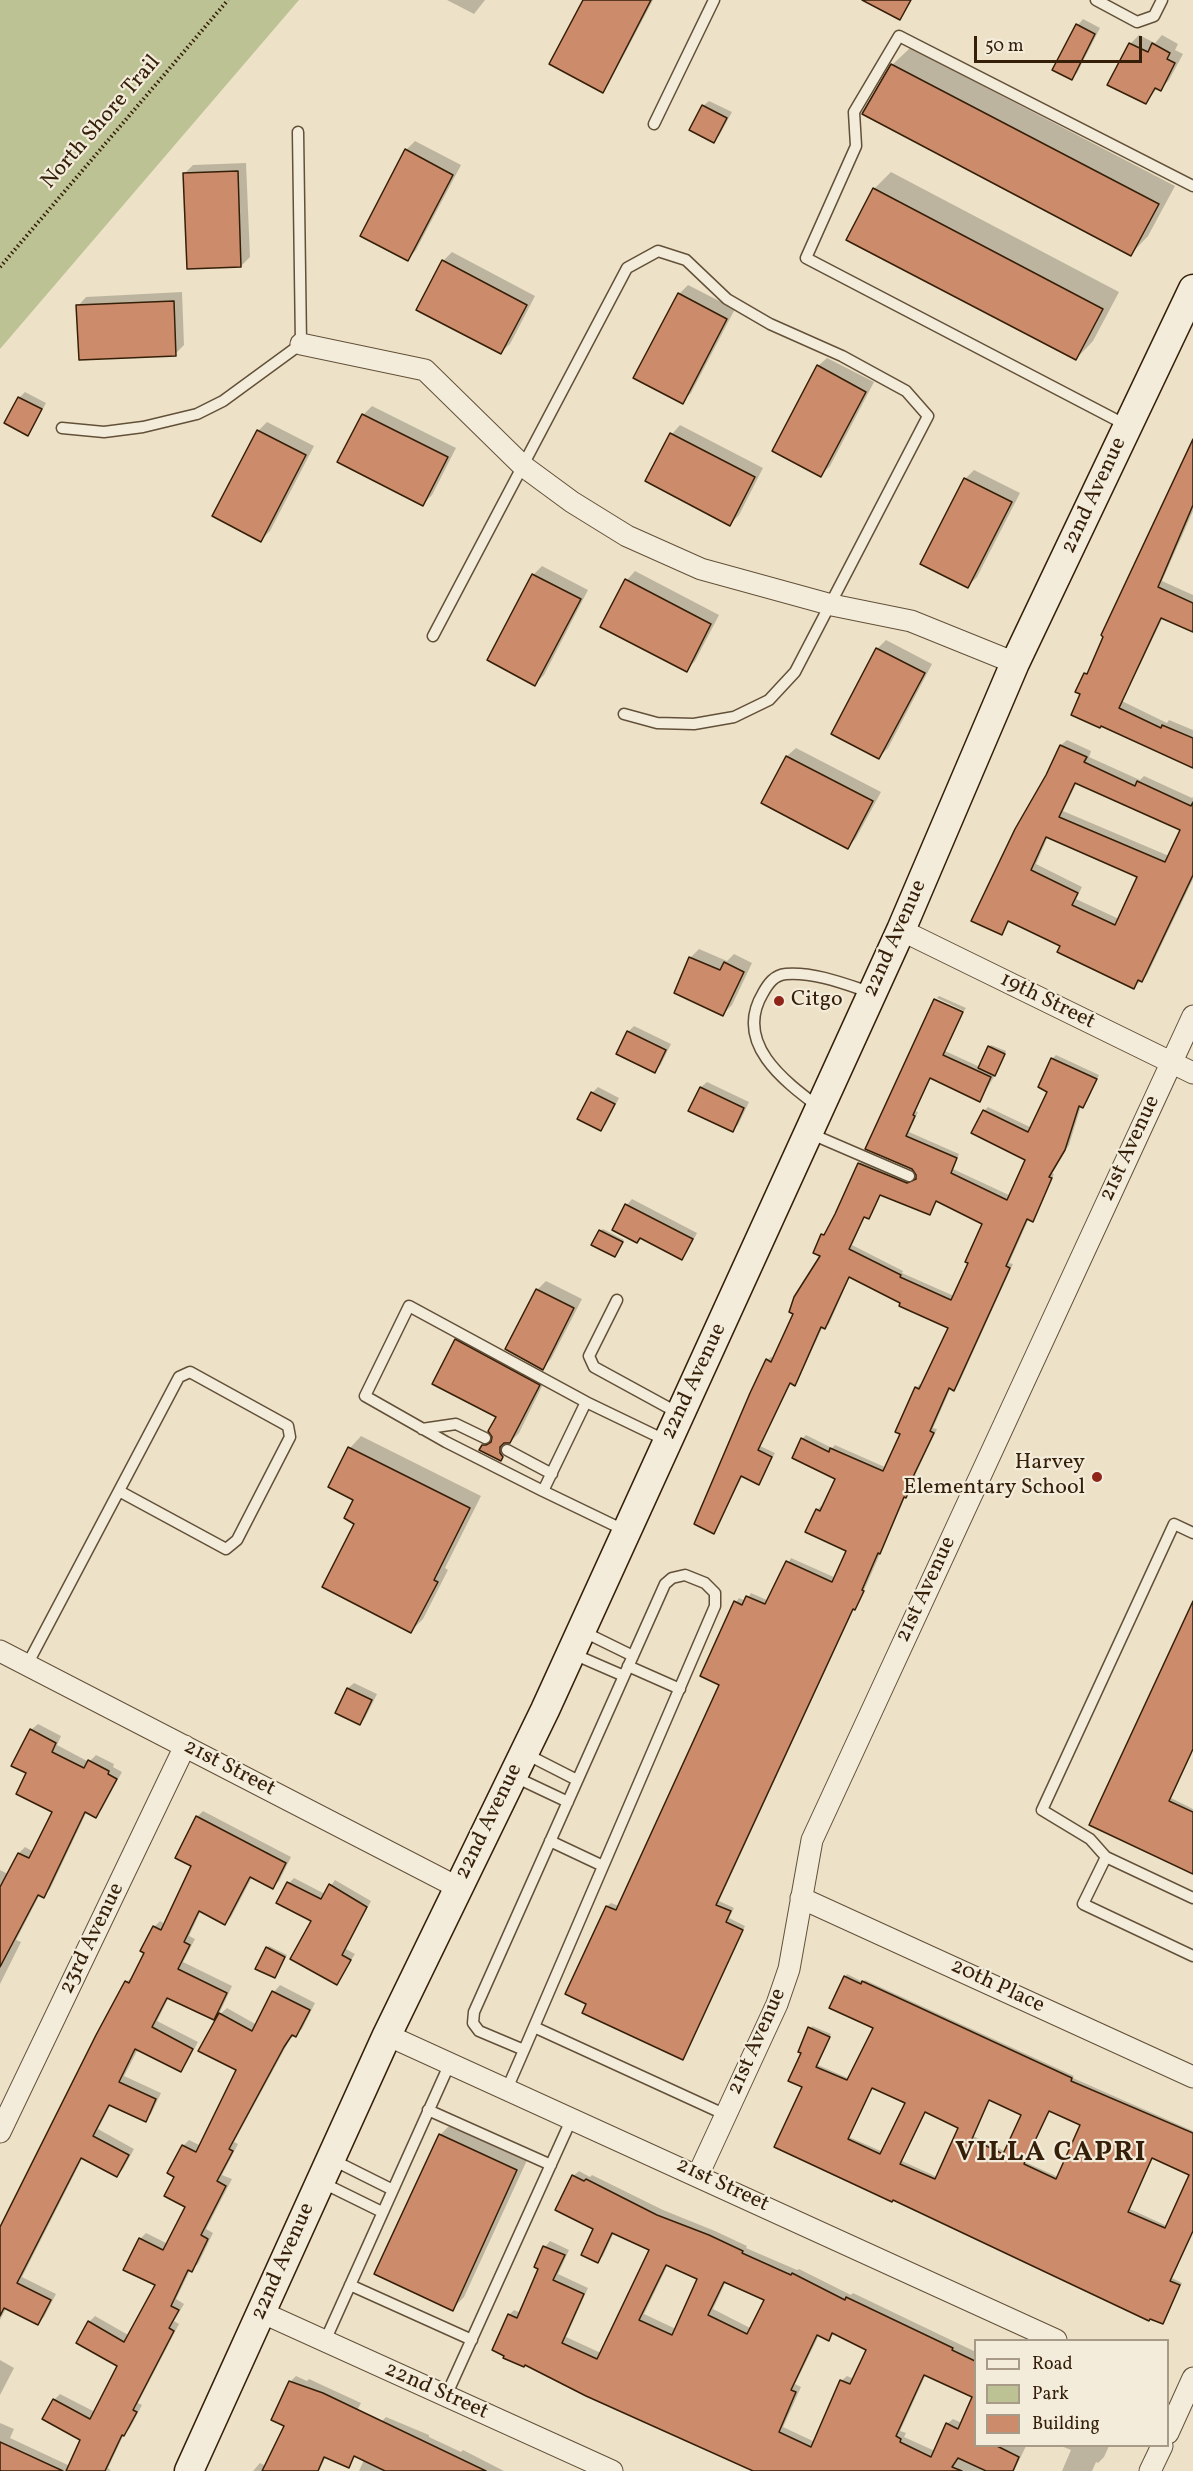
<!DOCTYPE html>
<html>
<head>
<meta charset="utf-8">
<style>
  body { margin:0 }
  #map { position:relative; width:1193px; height:2471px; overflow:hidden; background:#ede2c7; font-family:Vollkorn,serif }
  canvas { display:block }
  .legend { position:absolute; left:974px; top:2339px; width:195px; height:108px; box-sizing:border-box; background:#f3ecdb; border:2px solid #a79a87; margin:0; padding:8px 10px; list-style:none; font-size:18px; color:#351f08 }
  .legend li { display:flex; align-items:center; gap:12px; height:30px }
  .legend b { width:30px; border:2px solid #a79a87 }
  .scale { position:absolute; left:974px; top:36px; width:168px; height:27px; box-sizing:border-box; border:3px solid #351f08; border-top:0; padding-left:8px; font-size:18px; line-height:21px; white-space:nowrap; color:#351f08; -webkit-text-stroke:4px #f3ecdb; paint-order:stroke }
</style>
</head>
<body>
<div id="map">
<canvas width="1193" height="2471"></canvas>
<ul class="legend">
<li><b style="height:8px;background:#f3ecdb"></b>Road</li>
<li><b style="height:16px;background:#bcc293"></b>Park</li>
<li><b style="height:16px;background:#cc8b6a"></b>Building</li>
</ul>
<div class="scale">50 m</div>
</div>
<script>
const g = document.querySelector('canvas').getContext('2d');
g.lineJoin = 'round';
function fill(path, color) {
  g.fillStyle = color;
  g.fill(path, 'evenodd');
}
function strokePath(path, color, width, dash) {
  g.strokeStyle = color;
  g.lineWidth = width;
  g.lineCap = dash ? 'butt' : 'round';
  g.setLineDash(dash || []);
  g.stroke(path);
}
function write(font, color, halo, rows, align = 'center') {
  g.font = font + ' Vollkorn,serif';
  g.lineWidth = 4.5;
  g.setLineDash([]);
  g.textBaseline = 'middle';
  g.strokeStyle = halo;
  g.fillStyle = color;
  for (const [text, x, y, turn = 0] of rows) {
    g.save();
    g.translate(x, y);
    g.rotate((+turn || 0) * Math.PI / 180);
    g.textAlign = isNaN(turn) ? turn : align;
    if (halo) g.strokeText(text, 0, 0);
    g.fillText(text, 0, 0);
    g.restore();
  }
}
const green = new Path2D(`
  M0,0h299l-299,349z`);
const shadow = new Path2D(`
  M447,0h38l-11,14z
  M584,0h69l-45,85 -5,6z
  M1083,19l17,9 -23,45 -6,5 7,-53z
  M1139,35l16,8 7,-8 16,9 -3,6 8,4 -14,26 -8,9 -3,-2 -12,16 -16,-59z
  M910,48l265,138 -27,50 -17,18 -239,-189z
  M709,101l23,11 -13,24 -6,5 -10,-35z
  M415,141l46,24 -45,85 -8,9 -2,-109z
  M246,163l4,94 -9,9 -57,-92 9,-9z
  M891,172l228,120 -26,49 -17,18 -202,-170z
  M452,252l83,44 -25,48 -9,8 -58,-91z
  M688,285l47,24 -44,84 -9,9 -3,-108z
  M182,292l2,53 -9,9 -97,-48 8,-9z
  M827,358l47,24 -44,84 -9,9 -3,-109z
  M25,392l21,11 -13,25 -5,6 -9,-36z
  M372,406l84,42 -24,47 -9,9 -84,-43 24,-46z
  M267,422l47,24 -44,85 -9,9 -3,-109z
  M680,425l83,43 -24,47 -9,9 -83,-44 25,-46z
  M1193,457v54l-31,70 31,14v35l-30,-13 -25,52 -5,6z
  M974,470l46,23 -43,84 -9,9 -3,-107z
  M542,566l46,24 -44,85 -9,9 -2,-109z
  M635,571l84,44 -24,46 -9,9 -59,-90z
  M886,640l46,24 -44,84 -9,9 -46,-24 44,-84z
  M1089,685l78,38 2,-3 24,10v36z
  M1067,740l24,11 -2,6 51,23 4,-4 48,22 1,-1v82l-46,96 -13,12 -72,-41 -52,-25 -9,12 47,-157 13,-31zM1077,782l105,47 -13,27 -106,-45zM1048,836l91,41 -20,42 -43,-20 6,-12 -46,-23z
  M796,748l85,44 -25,46 -8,9 -85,-44 24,-47z
  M699,949l28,12 7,-7 18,9 -20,42 -9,9 -33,-56z
  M939,996l27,12 -2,3 -27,-13z
  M935,1001l28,12 -18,38 35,16 11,-22 15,6 -9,21 -17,28 -49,-23 -16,34 3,1 -9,20 50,22 -6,15 58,27 16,-37 -43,-48 4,-4 44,21 17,-37 3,-32 4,-4 43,20 -12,27 -6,4 -12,39 -18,28 3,1 -18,42 -4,4 -3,-2 -20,45 4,1 -55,121 -4,4 -3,-2 -18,41 4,1 -22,46 2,1 -8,16 -4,5 -47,107 -4,4 -135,293 15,7 -5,10 16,8 -59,128 -3,4 -116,-65 40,-87 4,-3 8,3 102,-222 15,-82 3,-4 7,3 5,-8 18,8 22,-43 45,20 12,-28 -31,-40 4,-4 3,1 13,-29 -35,-39 4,-4 26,13 3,-3 52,23 15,-35 14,-45 4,-4 2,1 28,-58 -100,-51 -21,48 -4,3 -2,-1 -25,54 -4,4 -3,-2 -31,64 15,7 -13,26 -3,4 -16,-8 -29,57 53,-172 4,-3 4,1 47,-103v-20l5,-3 32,-68 4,-4 48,20 6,-2 -4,-10 -46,-20zM881,1194l48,19 9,-13 46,23 -14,39 -16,34 -52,-23 1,-2 -51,-26 13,-29 4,2 3,-4z
  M634,1026l37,18 -11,22 -6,5 -36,-18 11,-22z
  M707,1082l42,20 -11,23 -6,5 -42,-20 11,-23z
  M598,1087l21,11 -13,26 -6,5 -8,-36z
  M632,1199l65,34 -10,19 -5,6 -41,-21 -4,4 -10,-36z
  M603,1229l21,11 -9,16 -15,-25z
  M546,1281l36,18 -31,60 -9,9 -35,-19 31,-60z
  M465,1332l82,44 -28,57 -10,10 2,4 -2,4 -8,8 -18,-13 10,-11 5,-19 -42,-76z
  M361,1436l120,60 -36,72 3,2 -25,49 -12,12 -55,-108 -6,-75z
  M1193,1604v145l-22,49 22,11v63l-102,-47z
  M354,1683l23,11 -12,24 -5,6 -23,-12 11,-24z
  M38,1724l23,12 -4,9 32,17 7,-7 18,9 -1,3 9,5 -20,37 -6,7 -9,-5 -37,78 -7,7 -3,-2 -24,46 5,2 -21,42v-114l8,4 11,-21 6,-6 9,5 20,-40 -26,-39 3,-43z
  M203,1811l88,46 -12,24 -6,6 -21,-10 -21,40 -6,6 -24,-13 -12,26 6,3 -12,23 49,24 -12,26 -6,6 -45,-21 -12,24 41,21 -12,22 -6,6 -42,-21 -14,27 37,17 -10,21 -6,6 -34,-16 -13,25 36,20 -11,20 -6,6 -34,-18 -61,120 34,17 -12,23 -6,6 -32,-15 -6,12v-90l126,-248 8,-6 12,-23 8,-26 6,-6 5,3 28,-59 4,-48z
  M294,1878l31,16 10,-14 36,21 -25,48 9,5 -19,29 -23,-62 -24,-38z
  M269,1946l18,9 -10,19 -10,-26z
  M847,1974l16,8 2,-2 209,96 -1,2 120,53v100l-21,47 10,5 -17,37 -271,-122 -90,-112 -1,-34 9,-26 19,8 -13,31 32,14 25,-52 -30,-50zM872,2087l35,15 -24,50 -34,-15zM989,2099l34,15 -17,38 -33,-16zM1050,2109l32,16 -24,52 -33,-15zM926,2111l34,16 -23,50 -35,-16zM1153,2157l38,17 -24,52 -37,-17z
  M280,1985l35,18 -13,26 -12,10 -56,103 4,2 -16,31 10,4 -26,50 7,4 -15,31 -8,6 -14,29 8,5 -10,17 5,3 -41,79 4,2 -12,23 -6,6 -16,34 3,3h-98l-13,-13v-35l14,6 -4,9 60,28 12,-27 -38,-20 10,-19 6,-6 35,18 24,-46 -30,-44 6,-6 35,20 27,-51 -17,-46 6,-6 22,11 19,-38 -11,-30 7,-30 6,-6 12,6 37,-77 -18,-55 7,-6 30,17 17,-33z
  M452,2123l76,35 -64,139 -12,12 -12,-174z
  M579,2171l11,6 2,-2 71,35 52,21 32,15 -1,2 51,22 2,-1 52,26 2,-2 123,59v94h50l-12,25h-259l-246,-156 5,-5 7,3 19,-45 5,-21 5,-6 19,9 -11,24 30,14 -22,49 35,16 50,-104 -37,-17 -11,24 -5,5 -3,-33 -22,-52zM668,2264l31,14 -23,51 -32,-15zM726,2281l40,18 -14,30 -39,-20zM835,2333l33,16 -14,30 -7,-3 -6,5 -26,61 -32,-15 18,-40 -6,-3 24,-49 9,4zM926,2374l48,22 -12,27 -9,-4 -6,5 -12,27 -31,-14 2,-4 -6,-2z
  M0,2360l14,8 -14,27z
  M296,2376l11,5 2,-2 52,24 -26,49 -9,4 -7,15h-66l7,-8 6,3 20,-41 -13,-6 18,-38z
  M386,2417l43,18v2l32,15 2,-2 41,21h-145l22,-49z
  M1061,2446h48l-5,11 -6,6 -2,-1 -4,9h-30l9,-21z`);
const building = new Path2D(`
  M583,0h68l-48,93 -54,-29z
  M862,0h49l-11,20z
  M1076,24l19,10 -23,46 -20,-10z
  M1129,43l19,9 4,-9 18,10 -3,6 8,4 -14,28 -6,-3 -9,16 -39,-19z
  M891,64l268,140 -28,52 -269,-142z
  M702,105l25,13 -13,25 -25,-13z
  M405,149l48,26 -45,86 -48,-25z
  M238,171l3,96 -54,2 -4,-96z
  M873,188l230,121 -27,51 -230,-120z
  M442,260l85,45 -26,49 -85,-44z
  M678,293l49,26 -44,85 -50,-26z
  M174,301l2,55 -97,4 -3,-55z
  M817,365l49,27 -45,85 -49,-26z
  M18,397l24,12 -14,27 -24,-13z
  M362,414l86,43 -25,49 -86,-44z
  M257,430l49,25 -45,87 -49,-26z
  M670,433l85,44 -25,49 -85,-45z
  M1193,439v66l-35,82 35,16v29l-32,-14 -42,90 42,20 1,-3 31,13v30l-92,-42 -1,2 -29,-13 9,-21 -5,-2 9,-19 3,1 16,-37 -2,-2z
  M964,478l48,24 -44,86 -48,-24z
  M532,574l49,25 -46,87 -48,-26z
  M625,579l86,45 -24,48 -87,-45z
  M876,648l49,25 -46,86 -48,-25z
  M1060,745l27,12 -3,5 51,24 2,-5 54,25 2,-4v73l-51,107 -4,-2 -4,9 -77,-37 3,-6 -52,-25 -6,14 -31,-14 44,-92 31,-54zM1075,783l105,47 -15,32 -106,-45zM1046,837l91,40 -22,48 -43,-20 6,-12 -47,-23z
  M786,756l87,45 -25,48 -87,-46z
  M689,957l31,13 4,-8 20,10 -21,44 -49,-23z
  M934,999l29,13 -20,43 48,22 -11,25 -50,-24 -17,37 2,1 -9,20 51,22 -6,15 56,27 18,-40 -54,-27 12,-23 45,22 19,-40 -9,-5 13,-29 46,21 -14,29 -4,-2 -14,44 -16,27 3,1 -19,44 -6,-3 -21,47 4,2 -56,123 -5,-3 -19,43 4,2 -22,46 2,1 -8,18 -2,-1 -24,57 -2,-1 -16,37 2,1 -9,19 -2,-1 -137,296 15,6 -5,11 17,8 -60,130 -101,-47 4,-9 -21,-10 41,-88 10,4 103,-225 -19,-9 34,-75 8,4 4,-9 19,8 21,-43 46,21 14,-31 -41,-19 11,-23 4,2 15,-32 -43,-21 9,-20 28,14 1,-4 53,23 17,-37 -5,-2 20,-45 4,2 29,-61 -49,-22 1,-3 -51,-26 -24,52 -4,-2 -26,59 -5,-3 -32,67 14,7 -13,28 -18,-9 -27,58 -20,-10 56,-131 16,-34 5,3 22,-48 -4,-2 5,-15 26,-41 -7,-3 8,-19 3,1 11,-21 23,-51 49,20 9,-4v-4l-4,-6 -47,-20zM880,1195l50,20 6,-14 46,23 -17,38 3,1 -17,37 -51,-23 1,-2 -52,-26 15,-32 5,2z
  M627,1031l39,19 -11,23 -39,-19z
  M988,1046l17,8 -10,22 -17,-8z
  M700,1087l44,21 -11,24 -45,-21z
  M591,1092l24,12 -14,27 -24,-12z
  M625,1204l68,35 -11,21 -42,-22 -3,5 -25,-13z
  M599,1230l24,12 -8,15 -24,-12z
  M536,1289l38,19 -31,62 -38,-21z
  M455,1339l85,46 -30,58h-6l-4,4v6l3,4 -2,4 -22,-11 3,-5h4l5,-3 1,-5 -4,-6 8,-14 -64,-33z
  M348,1447l122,61 -36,72 4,2 -27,51 -89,-46 32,-63 -10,-6 9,-18 -25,-13z
  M1193,1601v148l-24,52 24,11v62l-104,-49z
  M347,1688l25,12 -12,25 -25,-12z
  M30,1729l26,14 -4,9 32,16 4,-8 21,11 -1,3 9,5 -21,39 -11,-6 -41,86 -6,-3 -38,72v-80l18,-34 11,5 23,-46 -36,-18 10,-21 -15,-7z
  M196,1816l90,47 -13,26 -23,-12 -25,48 -26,-14 -15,31 6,3 -12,24 49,24 -13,27 -47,-22 -15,29 41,22 -12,23 -46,-23 -16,33 37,17 -10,23 -37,-17 -16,31 36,19 -12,22 -36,-19 -64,125 34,17 -13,25 -34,-17 -4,8v-89l96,-192 29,-54 4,2 15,-30 -4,-2 13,-25 8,4 30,-64 -16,-8z
  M287,1882l34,17 8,-15 38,23 -25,48 9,5 -14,25 -47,-26 21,-38 -35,-18z
  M266,1947l19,10 -10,21 -20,-9z
  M844,1976l17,8 1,-3 210,97 -1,3 122,52v98l-23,50 10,4 -17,39 -13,-5 -1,2 -256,-121 -1,2 -118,-55 28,-60 -14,-6 13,-28 -3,-1 10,-25 22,10 -14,30 31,13 26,-52 -44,-20zM872,2088l33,15 -25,51 -32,-15zM989,2100l32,15 -18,39 -31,-15zM1049,2111l31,14 -24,54 -32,-15zM925,2112l33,16 -23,51 -35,-15zM1152,2158l37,17 -24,53 -37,-16z
  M272,1991l38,19 -14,27 -4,-2 -8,12 -55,102 4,2 -16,30 9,5 -25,49 7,4 -16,33 -4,-2 -17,36 8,4 -10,18 5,3 -41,79 4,2 -13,24 -2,-1 -17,36h-39l14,-31 -38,-21 11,-20 37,20 27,-53 -41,-23 12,-22 36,21 31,-57 -32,-15 16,-32 24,12 22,-43 -21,-11 10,-19 -7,-4 15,-28 14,7 40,-82 -38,-19 21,-38 33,18z
  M439,2134l78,36 -64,141 -79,-37z
  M572,2175l12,6 2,-2 71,36 52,20 34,16 -1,2 49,22 1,-2 53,27 1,-3 107,51 -1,2 23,11v84h20l24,12 -6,14h-27l-28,-13 -6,9 10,4h-209l-167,-75 -61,-31 -1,2 -21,-9 1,-2 -12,-6 16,-36 9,4 21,-49 -4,-2 9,-21 22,9 -12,25 31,14 -22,49 35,16 52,-109 -37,-17 -14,30 -17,-8 12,-26 -38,-19zM666,2265l31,14 -25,56 -33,-15zM724,2282l40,18 -17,34 -39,-19zM832,2333l34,17 -16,34 -10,-4 -29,67 -32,-15 17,-40 -5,-2 26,-55 12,6zM924,2375l48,22 -14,32 -12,-6 -15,34 -31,-15 1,-3 -5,-3z
  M289,2381l34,12 163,78h-101l-31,-15 -5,12 -25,-11 -6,14h-56l22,-45 -13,-6z
  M0,2442l63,29h-63z`);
const path = new Path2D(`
  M0,267l228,-267`);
const lane = new Path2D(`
  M1096,0l41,22 17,-6 8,-16
  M654,124l60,-124
  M1126,425l-320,-167 50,-112 -2,-34 45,-76 294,150
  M62,428l42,4 39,-5 54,-13 26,-13 78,-57 -3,-212
  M433,636l194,-368 31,-17 28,9 41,39 43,25 72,32 64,35 22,25 -133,256 -26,28 -35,17 -40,7 -37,-1 -33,-9
  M820,1108c-36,-27 -87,-65 -57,-115 5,-9 11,-18 23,-19 29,-2 59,10 86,19
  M809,1133l100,43
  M617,1300l-28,56 5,11 86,47
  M422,1429l34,-5 29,14
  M507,1450l45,24
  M543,1491l-97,-49 -81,-46 44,-90 177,96
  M626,1531l-83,-40 43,-89 81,39
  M1193,1533l-19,-9 -132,286 48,29 16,18 87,41
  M685,1575l20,8 10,10v13l-191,444 -45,-19 -6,-8 1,-11 191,-428 7,-6z
  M582,1631l51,25
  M571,1653l53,23
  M27,1665l152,-288 11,-5 98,54 2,11 -53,103 -11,9 -107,-58
  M628,1666l52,23
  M524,1753l53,27
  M513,1776l55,26
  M550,1841l53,25
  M1106,1857l-23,47 110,52
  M534,2027l192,88
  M507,2089l17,-39
  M428,2110l123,55
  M331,2159l62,31
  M321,2182l61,30
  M350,2285l122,55
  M325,2341l125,-278
  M446,2396l126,-278`);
const street = new Path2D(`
  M301,344l124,26 98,96 49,36 55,34 74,33 131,36 79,16 104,42
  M901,930l292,143
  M0,1651l457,236
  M801,1898l392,179
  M387,2035l669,305
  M0,2132l185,-386
  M698,2175l79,-171 12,-35 23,-129 381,-824
  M261,2312l351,159
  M1168,2433l25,-55
  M1150,2471l12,-25`);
const secondary = new Path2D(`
  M189,2471l198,-436 158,-325 356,-780 114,-267 178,-374`);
const markers = [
  [779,1001,6,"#8f2418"],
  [1097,1477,6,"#8f2418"]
];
const streetNames = [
  ["North Shore Trail",102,123,-49],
  ["22nd Avenue",1095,496,-65],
  ["22nd Avenue",896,939,-66],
  ["19th Street",1047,1002,26],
  ["21st Avenue",1131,1149,-65],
  ["22nd Avenue",695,1382,-65],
  ["21st Avenue",927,1590,-65],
  ["21st Street",229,1769,27],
  ["22nd Avenue",490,1822,-64],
  ["23rd Avenue",93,1939,-64],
  ["20th Place",997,1987,25],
  ["21st Avenue",758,2042,-66],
  ["21st Street",722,2186,25],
  ["22nd Avenue",284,2262,-66],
  ["22nd Street",436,2392,24]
];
const poiNames = [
  ["Citgo",791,1001],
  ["Harvey",1085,1464,"right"],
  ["Elementary School",1085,1489,"right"]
];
const districtNames = [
  ["VILLA CAPRI",1051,2155]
];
fill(green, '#bcc293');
fill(shadow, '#0003');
fill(building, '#cc8b6a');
strokePath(building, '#351f08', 1.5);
strokePath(lane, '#635038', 13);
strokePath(street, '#635038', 23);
strokePath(secondary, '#351f08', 31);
strokePath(path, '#351f08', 4, [1.5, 3]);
strokePath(lane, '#f3ecdb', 10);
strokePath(street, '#f3ecdb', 21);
strokePath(secondary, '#f3ecdb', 28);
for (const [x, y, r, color] of markers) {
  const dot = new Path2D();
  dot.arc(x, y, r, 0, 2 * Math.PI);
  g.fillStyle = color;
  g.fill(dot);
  strokePath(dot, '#f3ecdb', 2);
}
write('22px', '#351f08', '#f3ecdb', streetNames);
write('22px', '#351f08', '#f3ecdb', poiNames, 'left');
g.letterSpacing = '1.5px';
write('bold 28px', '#351f08', '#f3ecdb', districtNames);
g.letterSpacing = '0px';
</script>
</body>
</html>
